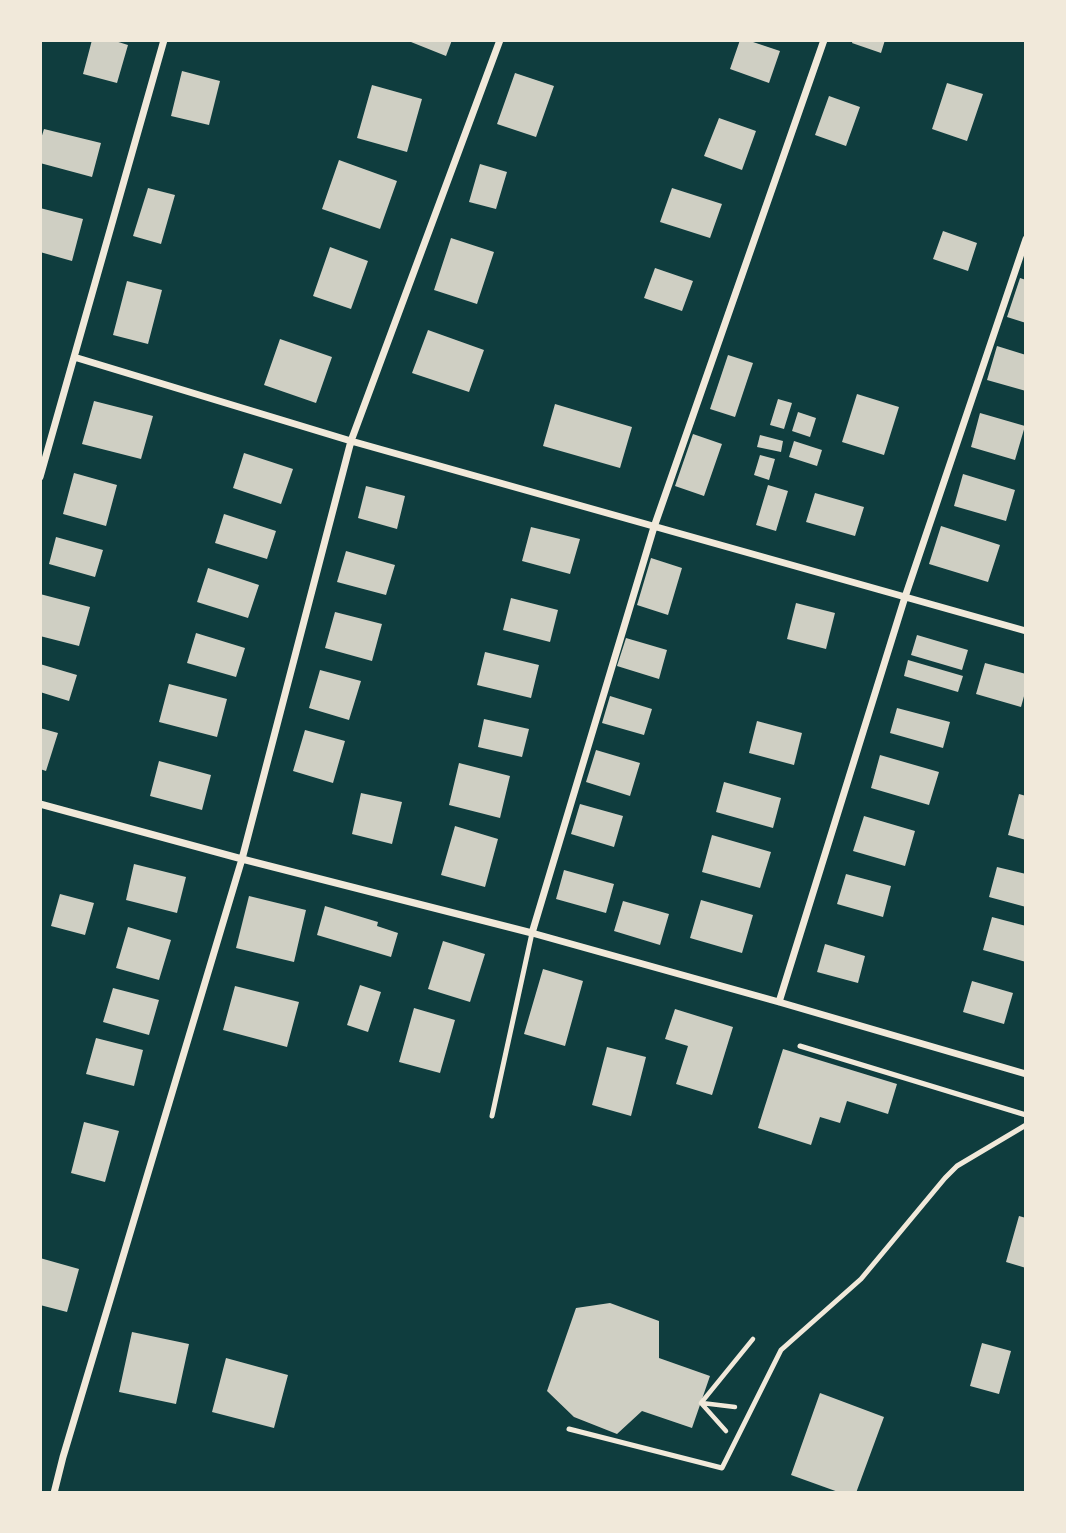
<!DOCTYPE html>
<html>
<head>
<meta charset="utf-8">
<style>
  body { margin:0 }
  #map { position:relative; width:1066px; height:1533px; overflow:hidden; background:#0f3d3e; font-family:Merriweather,serif }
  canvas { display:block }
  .frame { position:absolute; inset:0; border:42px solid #f1e9da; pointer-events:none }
</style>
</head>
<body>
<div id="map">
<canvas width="1066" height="1533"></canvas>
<div class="frame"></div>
</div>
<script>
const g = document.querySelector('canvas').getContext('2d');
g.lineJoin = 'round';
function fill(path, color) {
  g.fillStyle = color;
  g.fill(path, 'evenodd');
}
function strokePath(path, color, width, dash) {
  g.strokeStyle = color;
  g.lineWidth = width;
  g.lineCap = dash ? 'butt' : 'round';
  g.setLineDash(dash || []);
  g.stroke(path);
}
const building = new Path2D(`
  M92,40h20l16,5 -11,38 -34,-9z
  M406,40h46l-6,16z
  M740,40h7l33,11 -11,32 -39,-14z
  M853,40h32l-4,13 -29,-10z
  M182,71l38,10 -11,44 -38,-9z
  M515,73l39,13 -18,51 -39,-13z
  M947,83l36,11 -16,47 -35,-12z
  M372,85l50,14 -15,53 -50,-14z
  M829,96l31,11 -14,39 -31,-11z
  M719,118l37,13 -14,39 -38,-14z
  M44,129l57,14 -9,34 -52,-14v-21z
  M339,160l58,21 -17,48 -58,-20z
  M480,164l27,8 -11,37 -27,-7z
  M148,188l27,7 -14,49 -28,-8z
  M672,188l50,16 -12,34 -50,-16z
  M40,208l43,11 -11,42 -32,-9z
  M943,231l34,12 -9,28 -35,-12z
  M451,238l43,14 -17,52 -43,-14z
  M330,247l38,14 -17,48 -38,-13z
  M655,268l38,13 -11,30 -38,-13z
  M1020,278l6,2v43l-19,-6z
  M127,281l35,9 -14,54 -35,-9z
  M428,330l56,20 -15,42 -57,-19z
  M280,339l52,18 -16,46 -52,-18z
  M997,346l29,9v36l-39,-11z
  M728,355l25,8 -18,54 -25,-8z
  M857,394l42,13 -15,48 -42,-13z
  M778,399l14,4 -8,26 -14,-4z
  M94,401l59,15 -12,43 -59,-15z
  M555,404l77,23 -12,41 -77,-22z
  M798,412l18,6 -6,19 -18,-6z
  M980,413l45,13 -10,34 -44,-13z
  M693,434l29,10 -18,52 -29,-10z
  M760,435l23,6 -2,11 -24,-5z
  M794,441l28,9 -5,16 -28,-9z
  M244,453l49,16 -12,35 -48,-16z
  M760,455l15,4 -6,21 -15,-5z
  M74,473l43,12 -11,41 -43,-12z
  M963,474l52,16 -9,31 -52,-15z
  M768,485l20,6 -12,40 -20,-6z
  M366,486l39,10 -8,33 -39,-11z
  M815,493l49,14 -9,29 -49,-14z
  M224,514l52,17 -9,28 -52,-16z
  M941,526l59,19 -12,37 -59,-18z
  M531,527l49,12 -10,35 -48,-13z
  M56,537l47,13 -8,27 -46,-13z
  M346,551l49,14 -9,30 -49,-13z
  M651,558l31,10 -14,47 -31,-10z
  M208,568l51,17 -11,33 -51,-16z
  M40,594l50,13 -11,39 -39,-10z
  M511,598l47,12 -8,32 -47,-12z
  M796,603l39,10 -9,36 -39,-10z
  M335,612l47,12 -10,37 -47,-13z
  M196,633l49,15 -9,29 -49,-14z
  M917,635l51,15 -6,20 -51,-15z
  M626,638l41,12 -8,29 -42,-13z
  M485,652l54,13 -8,33 -54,-13z
  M908,660l55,16 -5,16 -54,-16z
  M985,663l41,11v15l-5,18 -45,-13z
  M40,664l37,11 -8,26 -29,-9z
  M320,670l41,11 -12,39 -40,-12z
  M169,684l58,15 -10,38 -58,-15z
  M610,696l42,13 -8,26 -42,-12z
  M897,708l53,14 -7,26 -53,-15z
  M484,719l45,10 -7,28 -44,-10z
  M757,721l45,12 -8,32 -45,-12z
  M40,728l18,5 -12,38 -6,-2z
  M305,730l40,11 -12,42 -40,-12z
  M596,750l44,13 -10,33 -44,-14z
  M880,755l59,17 -10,33 -58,-17z
  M159,761l52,14 -9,35 -52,-14z
  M459,763l51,13 -10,42 -51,-13z
  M724,782l57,16 -8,30 -57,-16z
  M361,793l41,9 -10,42 -40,-10z
  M1019,794l7,2v44l-18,-5z
  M580,804l43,12 -9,31 -43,-13z
  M864,816l51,15 -10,35 -52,-15z
  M455,826l43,13 -13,48 -44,-12z
  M712,835l59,17 -11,36 -58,-16z
  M134,864l52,13 -9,36 -51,-13z
  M997,867l29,7v33l-37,-10z
  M564,870l50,14 -8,29 -50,-14z
  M846,874l45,12 -8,31 -46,-13z
  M60,894l34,9 -9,32 -34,-9z
  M249,896l57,14 -12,52 -58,-14z
  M701,900l52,15 -11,38 -52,-15z
  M623,901l46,13 -9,31 -46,-14z
  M325,906l53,16 -1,4 21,7 -7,24 -74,-22z
  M992,917l34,9v36l-43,-12z
  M128,927l43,13 -12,40 -43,-12z
  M443,941l42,13 -15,48 -42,-13z
  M825,944l40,12 -7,27 -41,-11z
  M543,969l40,12 -18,65 -41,-12z
  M972,981l41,12 -9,31 -41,-12z
  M360,985l21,7 -13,40 -21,-7z
  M235,986l64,16 -12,45 -64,-17z
  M113,988l46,12 -10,35 -46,-13z
  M414,1008l41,12 -15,53 -41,-11z
  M675,1009l58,18 -21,68 -36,-11 12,-38 -23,-7z
  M96,1038l47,12 -9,36 -48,-12z
  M607,1047l39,10 -15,59 -39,-11z
  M783,1049l114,35 -9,30 -41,-13 -7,22 -20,-6 -9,28 -53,-17z
  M84,1122l35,9 -14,51 -34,-9z
  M1019,1216l7,2v50l-20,-6z
  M40,1258l39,11 -12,43 -27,-7z
  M610,1303l49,18v37l51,18 -18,52 -50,-17 -25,23 -43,-17 -27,-26 29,-83z
  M132,1332l57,12 -13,60 -57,-12z
  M982,1343l29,8 -12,43 -29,-8z
  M226,1358l62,17 -14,53 -62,-16z
  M820,1393l64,24 -28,76h-15l-50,-18z`);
const path = new Path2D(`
  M701,1403l52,-64
  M701,1403l25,28
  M702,1403l33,4`);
const service = new Path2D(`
  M800,1046l226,69
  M492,1116l40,-183
  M569,1429l153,39 59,-118 80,-71 84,-101 12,-12 69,-41`);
const minor = new Path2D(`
  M74,357l277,84 675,190
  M40,477l124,-437
  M40,804l202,55 290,74 247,69 247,72
  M532,933l122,-406 170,-487
  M779,1002l126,-405 121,-358
  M54,1493l9,-36 179,-598 109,-418 149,-401`);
fill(building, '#cfcfc3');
strokePath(path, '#f1e9da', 4.5);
strokePath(service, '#f1e9da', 5);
strokePath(minor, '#f1e9da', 7);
</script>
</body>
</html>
